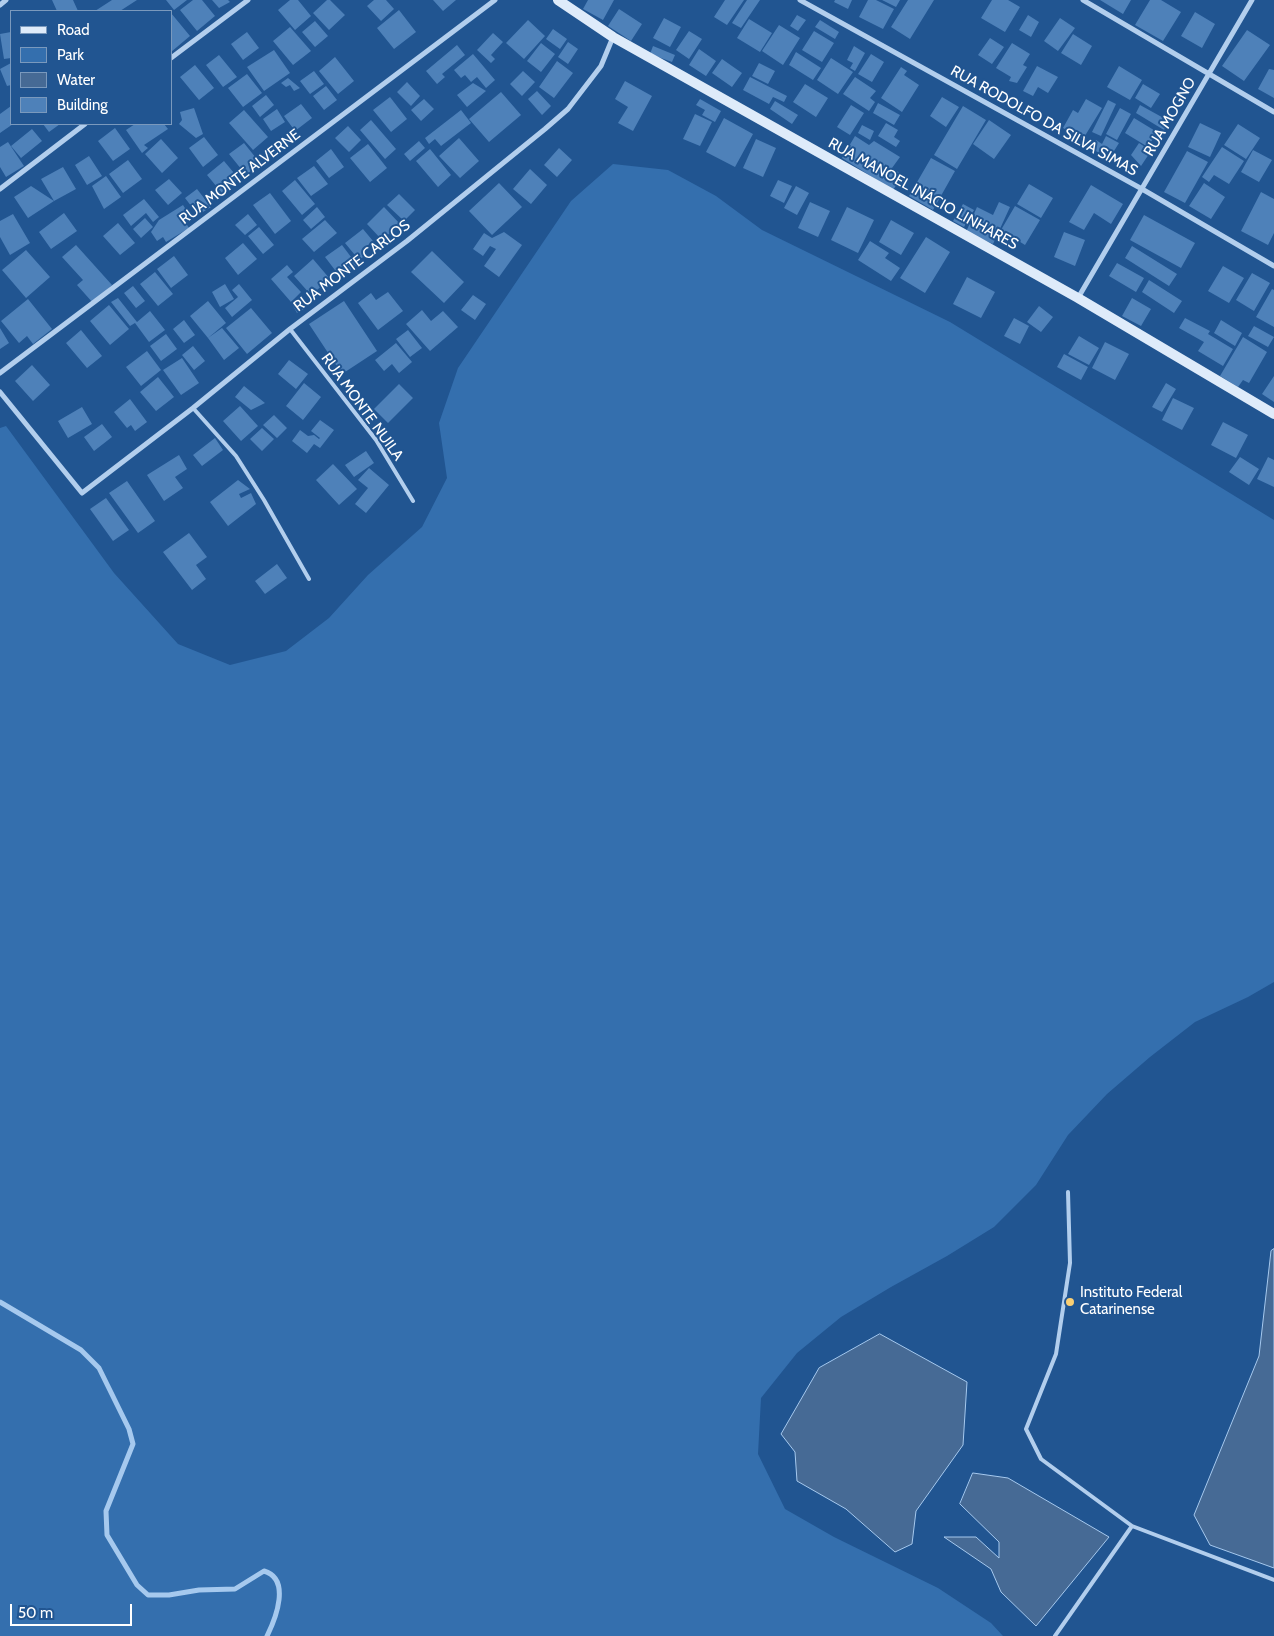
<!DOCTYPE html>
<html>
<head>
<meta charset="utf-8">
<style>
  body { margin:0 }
  #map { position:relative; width:1274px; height:1636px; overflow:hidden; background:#215591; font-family:Cabin,sans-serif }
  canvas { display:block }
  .legend { position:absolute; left:10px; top:10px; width:162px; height:115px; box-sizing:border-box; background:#215591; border:1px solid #7a99bd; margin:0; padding:6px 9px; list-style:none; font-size:15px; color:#fff }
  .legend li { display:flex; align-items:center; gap:10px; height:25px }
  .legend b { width:25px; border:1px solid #7a99bd }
  .scale { position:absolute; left:10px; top:1604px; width:122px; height:22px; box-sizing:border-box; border:2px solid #fff; border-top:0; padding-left:6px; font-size:15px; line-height:18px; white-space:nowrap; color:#fff; -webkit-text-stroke:4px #215591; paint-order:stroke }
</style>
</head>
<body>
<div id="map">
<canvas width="1274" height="1636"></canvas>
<ul class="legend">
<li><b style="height:6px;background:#deebfa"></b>Road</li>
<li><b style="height:14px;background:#346fae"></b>Park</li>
<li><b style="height:14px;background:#466a95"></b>Water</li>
<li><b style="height:14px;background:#4e81b9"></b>Building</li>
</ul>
<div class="scale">50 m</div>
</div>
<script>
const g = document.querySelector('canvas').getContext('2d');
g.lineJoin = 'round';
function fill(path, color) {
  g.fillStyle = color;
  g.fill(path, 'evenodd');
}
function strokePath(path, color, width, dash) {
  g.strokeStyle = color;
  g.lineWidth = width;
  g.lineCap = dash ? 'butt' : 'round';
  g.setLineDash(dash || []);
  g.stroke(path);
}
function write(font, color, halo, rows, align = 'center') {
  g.font = font + ' Cabin,sans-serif';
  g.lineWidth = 4;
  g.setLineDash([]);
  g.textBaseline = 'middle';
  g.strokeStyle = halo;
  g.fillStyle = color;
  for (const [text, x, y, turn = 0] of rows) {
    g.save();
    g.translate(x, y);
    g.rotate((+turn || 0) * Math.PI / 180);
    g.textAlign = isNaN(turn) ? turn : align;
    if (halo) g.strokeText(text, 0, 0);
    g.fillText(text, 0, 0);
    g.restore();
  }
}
const green = new Path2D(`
  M613,164l55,6 48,26 46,34 188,92 324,198v462l-26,15 -53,25 -45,35 -43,37 -39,41 -32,50 -42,42 -47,29 -56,31 -50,30 -44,36 -36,45 -3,56 27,55 49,28 104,51 53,35 12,13h-1003v-1208l6,-2 108,147 64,71 52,21 56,-14 43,-33 39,-43 54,-48 25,-49 -8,-55 19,-55 113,-167z`);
const water = new Path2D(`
  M1274,1249v319l-64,-23 -16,-30 65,-159 12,-105z
  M880,1334l87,48 -4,63 -47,66 -4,33 -17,8 -49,-43 -49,-28 -2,-29 -14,-18 38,-66z
  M973,1473l35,5 101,59 -73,89 -35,-34 -10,-23 -47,-32h32l23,21v-16l-39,-38z`);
const stream = new Path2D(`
  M0,1302l81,48 18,18 30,61 4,15 -27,67 1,24 30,50 11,10h21l30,-5 36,-1 29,-18c27,8 12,47 3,65`);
const building = new Path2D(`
  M52,0h21l5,11h-21z
  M112,0h25l-17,11h-25z
  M166,0h21l-13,10z
  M193,0h9l13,16 -18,15 -17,-21z
  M212,0h16l2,2 -11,6z
  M290,0h8l13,16 -16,14 -17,-20z
  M327,0h3l15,15 -16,15 -16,-17z
  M374,0h12l8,9 -13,12 -14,-15z
  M433,0h23l-13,11z
  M588,0h26l-11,20 -20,-11z
  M725,0h19l-17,25 -13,-8z
  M747,0h13l-19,28 -9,-5z
  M835,0h17l-4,9 -14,-7z
  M868,0h8l18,9 -11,20 -24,-12z
  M882,0h18l-4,7z
  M908,0h26l-24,39 -19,-12z
  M992,0h16l12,7 -15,25 -24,-14z
  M1100,0h31l-8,14z
  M1150,0h11l20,12 -18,29 -28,-16z
  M619,9l23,15 -11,17 -23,-15z
  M399,10l17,22 -22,17 -17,-21z
  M1195,12l20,12 -13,24 -21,-12z
  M171,13l19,23 -19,16z
  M797,15l9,5 -8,11 -8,-5z
  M1028,15l11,7 -8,15 -12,-7z
  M664,18l17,9 -11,20 -17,-9z
  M1060,18l15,10 -17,23 -14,-10z
  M749,19l23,14 -12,19 -23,-14z
  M528,20l17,16 -21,23 -18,-16z
  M820,20l19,12 -4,7 -20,-12z
  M315,21l13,15 -13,11 -13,-15z
  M779,25l21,13 -17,27 -21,-14z
  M290,27l21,24 -18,14 -20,-24z
  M553,29l14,10 -7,10 -14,-10z
  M1247,30l23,15 -26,36 -22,-15z
  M689,31l13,8 -13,20 -13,-9z
  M814,31l20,12 -12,19 -20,-12z
  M11,32v26l-7,1 -4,-25z
  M247,32l12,16 -16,12 -12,-16z
  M493,33l10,9 -12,13 4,4 -4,4 -14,-13z
  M1073,34l19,12 -11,19 -20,-12z
  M990,38l14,9 -12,17 -14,-9z
  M568,42l10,7 -10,15 -10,-7z
  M541,43l14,11 -14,18 -14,-11z
  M1012,43l18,11 -7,11 4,2 -10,16 -8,-2 2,-4 -15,-9z
  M457,45l8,10 -23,19 3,3 -8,7 -11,-13z
  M653,46l22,9 -3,7 -22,-8z
  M854,46l11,7 -10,18 -5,-3 3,-5 -6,-3z
  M699,49l17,12 -10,15 -17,-11z
  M274,50l16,23 -26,18 -17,-24z
  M796,52l25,16 -8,12 -24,-15z
  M473,54l22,26 -9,8 -9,-11 -6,5 -6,-7 -4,3 -7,-8z
  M871,54l13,8 -12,20 -14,-8z
  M219,55l18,22 -14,10 -17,-22z
  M335,57l19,24 -16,13 -19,-23z
  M831,58l22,14 -15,22 -21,-14z
  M722,59l20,14 -10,14 -20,-14z
  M557,61l16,12 -19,25 -15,-11z
  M11,63v22l-4,1 -7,-17z
  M759,63l16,8 -7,13 -16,-8z
  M195,65l19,23 -15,12 -19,-23z
  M1037,66l21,11 -10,16 -10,-6 -5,9 -10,-5z
  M1119,66l23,14 -12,20 -23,-13z
  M901,67l6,4 -3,4 15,10 -17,27 -21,-14z
  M1269,69l5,1v28l-16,-9z
  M314,71l10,13 -14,10 -10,-13z
  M523,71l12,11 -13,14 -12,-12z
  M247,74l15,19 -19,14 -15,-19z
  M750,77l37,19 -3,6 -11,-5 -4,7 -26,-14z
  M855,77l21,14 -6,7 5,4 -6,9 -26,-17z
  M288,78l12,10 -6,3 -4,-6 -4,2 -5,-4z
  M625,81l27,15 -19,35 -15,-8 10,-16 -13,-8z
  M407,82l13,14 -9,10 -14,-14z
  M473,83l13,8 -19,16 -10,-12z
  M805,84l23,14 -12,19 -23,-15z
  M1143,84l17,10 -9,14 -16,-10z
  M326,86l11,14 -13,10 -11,-14z
  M537,91l14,15 -9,9 -14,-16z
  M501,92l20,23 -32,27 -20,-23z
  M266,95l8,10 -14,12 -8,-11z
  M390,97l17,22 -16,13 -18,-22z
  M942,97l17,10 -13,20 -16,-11z
  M424,99l10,10 -13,12 -10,-11z
  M700,99l21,12 -6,11 -13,-7 3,-5 -9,-5z
  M1086,99l16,9 -19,31 -20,-11 10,-18 5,3z
  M1108,100l8,4 -15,32 -9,-4z
  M775,101l23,14 -6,9 -22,-15z
  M878,103l22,12 -6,10 -21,-12z
  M301,104l11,14 -17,13 -11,-15z
  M851,105l13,8 -14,22 -13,-8z
  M1140,105l29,16 -5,9 -28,-17z
  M11,106v18h2l-13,9v-19z
  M963,106l23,14 -29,49 -23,-14z
  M194,108l9,26 -7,4 -17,-14 3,-4 -2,-8z
  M1120,108l11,6 -14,26 -11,-6z
  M277,109l8,13 -14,9 -8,-12z
  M244,110l24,27 -15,13 -24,-27z
  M461,110l10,13 -30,23 -6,-7 -6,5 -4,-6z
  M695,114l17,8 -12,24 -17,-7z
  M724,118l29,16 -18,33 -29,-15z
  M1134,118l23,14 -9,15 -23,-14z
  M371,120l25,29 -11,10 -25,-29z
  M989,120l22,15 -17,24 -21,-15z
  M886,123l12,7 -4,7 6,4 -4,6 -18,-11z
  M1200,123l21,10 -11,24 -22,-10z
  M43,124h17l-11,8z
  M135,124h29l4,5 -24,16 4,3 -6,5 -16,-23z
  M1238,124l22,14 -14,21 -22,-14z
  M862,125l12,6 -4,9 -12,-7z
  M348,126l13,14 -12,12 -14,-14z
  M115,128l15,21 -17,12 -15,-20z
  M32,129l10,12 -21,17 -10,-12z
  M855,136l14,9 5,-4 26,16 -8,11 11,7 -10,15 -51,-32z
  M1106,136l13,7 -10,16 -18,-11 5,-8 6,4z
  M204,137l14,18 -15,12 -14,-19z
  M459,138l20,23 -19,17 -21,-22z
  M161,139l17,19 -16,15 -17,-19z
  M756,139l20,9 -13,29 -20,-9z
  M419,141l6,7 -15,13 -6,-7z
  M8,142l16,24 -18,11 -6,-10v-20z
  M244,143l16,20 -14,12 -17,-21z
  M1139,143l12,8 -10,15 -10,-11z
  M368,144l19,24 -17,14 -20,-24z
  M1222,147l22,14 -15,23 -15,-9 -5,7 -7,-5z
  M559,148l13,12 -15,17 -13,-12z
  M331,149l13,18 -15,11 -13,-17z
  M430,149l21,26 -13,12 -22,-26z
  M1253,150l19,10 -13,22 -18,-10z
  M1187,151l21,11 -23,41 -21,-11z
  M89,156l13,20 -15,9 -12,-20z
  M931,158l24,13 -22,39 -24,-14z
  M128,160l14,19 -19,14 -14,-19z
  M224,161l15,18 -17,14 -15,-18z
  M314,166l14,18 -17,12 -14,-18z
  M63,167l13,22 -22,12 -13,-22z
  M530,169l17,16 -16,19 -18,-15z
  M106,176l15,21 -17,12 -12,-23z
  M169,179l13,14 -14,12 -13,-15z
  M295,180l20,24 -13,11 -20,-24z
  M778,180l14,6 -8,17 -14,-7z
  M499,183l23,24 -30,28 -23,-24z
  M1204,183l21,14 -14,22 -22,-13z
  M1029,184l24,14 -12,20 -24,-14z
  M1091,185l32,19 -12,20 -17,-11 -10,17 -15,-8z
  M31,186l23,15 -26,17 -14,-21z
  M796,186l13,7 -12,22 -13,-7z
  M197,189l14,18 -13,8 -13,-17z
  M1261,192l13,7v34l-6,12 -27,-14z
  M270,193l21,28 -16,13 -22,-29z
  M399,194l16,16 -11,11 -17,-16z
  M144,199l15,18 -6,5 -7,-9 -15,13 -8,-11z
  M810,202l20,9 -12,26 -20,-9z
  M999,202l11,5 -17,37 -27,-12 11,-25 16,8z
  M963,204l11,6 -10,17 -11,-6z
  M183,205l7,11 -6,4 5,8 -23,14 -3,-5 -6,4 -6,-9 8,-12z
  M1015,206l25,14 -15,25 -24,-15z
  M317,207l8,10 -14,12 -8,-9z
  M384,207l16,17 -18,16 -15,-16z
  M847,207l27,13 -16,33 -27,-13z
  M64,213l13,18 -26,18 -12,-17z
  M13,214l17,29 -20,12 -10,-18v-16z
  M248,214l9,11 -12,10 -10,-10z
  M1144,215l51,28 -14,25 -51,-28z
  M145,218l8,9 -12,11 -8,-9z
  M325,220l12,13 -23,19 -12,-13z
  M891,220l23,13 -13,22 -22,-13z
  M118,223l17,20 -15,12 -17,-19z
  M259,227l15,18 -11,9 -15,-18z
  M363,229l10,12 -10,8 4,5 -8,6 -14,-17z
  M504,232l18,13 -23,32 -15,-11 12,-17 -6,-3 -7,10 -10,-7 11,-16 8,5z
  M1064,232l21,8 -10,26 -21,-9z
  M926,237l24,15 -25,41 -25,-15z
  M870,241l19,12 -4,5 15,10 -9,13 -33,-21z
  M243,243l14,16 -19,16 -13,-17z
  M76,245l36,40 -19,18 -16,-18 6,-5 -21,-23z
  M342,245l15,20 -16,13 -16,-21z
  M1132,246l45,28 -8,12 -44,-28z
  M26,250l24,27 -24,21 -24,-28z
  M432,251l32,31 -20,21 -33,-31z
  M174,256l14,19 -17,13 -14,-19z
  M313,259l17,20 -19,16 -17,-19z
  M1117,263l27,15 -8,14 -27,-16z
  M287,265l6,7 -6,5 14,15 -10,10 -20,-23z
  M1223,266l21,12 -15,25 -21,-12z
  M155,272l18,22 -15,12 -18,-22z
  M1252,273l18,10 -16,28 -18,-11z
  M967,277l28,15 -14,26 -28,-14z
  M1149,280l33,21 -8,12 -32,-21z
  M225,284l9,15 -14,8 -8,-15z
  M239,284l13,16 -20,17 -7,-9 13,-11 -6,-7z
  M133,286l12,15 -9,7 -12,-15z
  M1272,289l2,1v37l-18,-10z
  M388,292l15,19 -25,19 -20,-27 13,-10 5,7z
  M473,295l13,9 -11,16 -14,-10z
  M118,298l19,24 13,-11 15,19 -16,12 -14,-19 -5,3 -19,-24z
  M1132,298l19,11 -10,17 -19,-10z
  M28,299l24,30 -19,15 -6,-8 -8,7 -18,-22z
  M301,300l5,8 -9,5 -4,-7z
  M208,301l18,22 -18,15 -18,-22z
  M344,301l33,50 -35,23 -33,-50z
  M109,305l20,24 -19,16 -20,-24z
  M1039,306l14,11 -12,15 -14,-10z
  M251,308l21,25 -25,21 -21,-26z
  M422,310l9,11 12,-10 15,16 -28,24 -24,-27z
  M1014,318l15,8 -9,18 -16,-8z
  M1185,318l25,13 -2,3 25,15 -10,17 -25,-15 6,-9 -25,-14z
  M184,320l11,15 -11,8 -11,-14z
  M1221,320l21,13 -7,13 -21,-13z
  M1254,326l20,11 -6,10 -20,-11z
  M0,328l9,15 -9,6z
  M222,328l17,20 -15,12 -16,-22z
  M81,330l21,26 -15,12 -21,-25z
  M408,330l14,18 -12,9 -14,-18z
  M166,334l11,15 -16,12 -11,-15z
  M1079,336l20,12 -10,17 -21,-11z
  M1243,337l24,15 -18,31 -6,-3 -5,7 -18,-11z
  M1105,342l24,12 -14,26 -23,-12z
  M396,343l16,19 -13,11 -7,-9 -8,7 -9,-11z
  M193,346l12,15 -11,9 -12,-15z
  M147,351l14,19 -20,16 -15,-19z
  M1064,354l24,13 -7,13 -24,-13z
  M182,358l17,25 -18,12 -18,-25z
  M289,360l19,14 -12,15 -18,-15z
  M32,365l18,20 -17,16 -18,-20z
  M1274,376v26l-12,-8z
  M158,377l16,20 -18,14 -16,-19z
  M304,383l17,14 -18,23 -17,-14z
  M1166,383l10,6 -14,23 -10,-5z
  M399,384l14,14 -25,25 -14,-14z
  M244,386l21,17 -14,7 -16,-13z
  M1173,398l21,10 -12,22 -20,-10z
  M130,399l17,23 -12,9 -4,-6 -4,3 -13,-16z
  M240,406l18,20 -17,15 -18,-20z
  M82,407l10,17 -24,14 -10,-17z
  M274,415l13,13 -10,10 -14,-13z
  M320,420l14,10 -14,18 -6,-4 -7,9 -15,-12 8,-11 8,6 6,-1 5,4 1,-1 -9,-7z
  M1223,422l25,13 -12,23 -25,-13z
  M102,424l10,13 -18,14 -10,-14z
  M262,428l12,11 -12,12 -12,-12z
  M215,438l8,12 -21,16 -9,-11z
  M366,451l8,12 -20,14 -9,-12z
  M179,455l8,14 -12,8 8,11 -19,13 -17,-26z
  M1240,457l19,12 -10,16 -20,-13z
  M1268,457l6,3v27l-17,-8z
  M333,464l24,25 -18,16 -23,-25z
  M369,468l20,17 -23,28 -11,-9 13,-16 -10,-8z
  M238,480l12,9 -11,5 2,4 10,-5 5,11 -28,22 -18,-24z
  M127,481l28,40 -17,12 -29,-40z
  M106,498l23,32 -16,11 -23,-32z
  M189,533l18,24 -11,8 10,14 -14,11 -29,-38z
  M277,564l10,14 -22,16 -10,-13z`);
const lane = new Path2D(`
  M290,329l86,111 37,61
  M193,408l43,48 28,44 45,79
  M1068,1192l2,71 -14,91 -30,75 15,30 91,67 142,54
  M1055,1636l77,-110`);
const street = new Path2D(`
  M800,0l342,189 132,77
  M1083,0l191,112
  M0,5l6,-5
  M171,58l77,-58
  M0,189l85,-65
  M1078,298l174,-298
  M0,373l495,-373
  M0,392l82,101 111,-85 97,-79 117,-88 138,-112 23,-20 33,-43 12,-29`);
const secondary = new Path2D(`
  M558,0l55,37 465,261 196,116`);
const markers = [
  [1070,1302,5,"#facf73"]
];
const streetNames = [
  ["RUA MOGNO",1170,117,-60],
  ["RUA RODOLFO DA SILVA SIMAS",1044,121,29],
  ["RUA MONTE ALVERNE",240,177,-37],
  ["RUA MANOEL INÁCIO LINHARES",923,194,29],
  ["RUA MONTE CARLOS",352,266,-37],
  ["RUA MONTE NUILA",362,407,54]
];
const poiNames = [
  ["Instituto Federal",1080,1293],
  ["Catarinense",1080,1310]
];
fill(green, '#346fae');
fill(water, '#466a95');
strokePath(water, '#a6c9ee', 1);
strokePath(stream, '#a6c9ee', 5);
fill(building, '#4e81b9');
strokePath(lane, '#b2ceed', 4);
strokePath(street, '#b2ceed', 5);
strokePath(secondary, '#deebfa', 10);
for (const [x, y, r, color] of markers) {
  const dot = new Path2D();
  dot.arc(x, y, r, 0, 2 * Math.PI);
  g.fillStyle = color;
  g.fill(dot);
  strokePath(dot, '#215591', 2);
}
write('15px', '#fff', '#215591', streetNames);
write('15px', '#fff', '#215591', poiNames, 'left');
</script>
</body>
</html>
